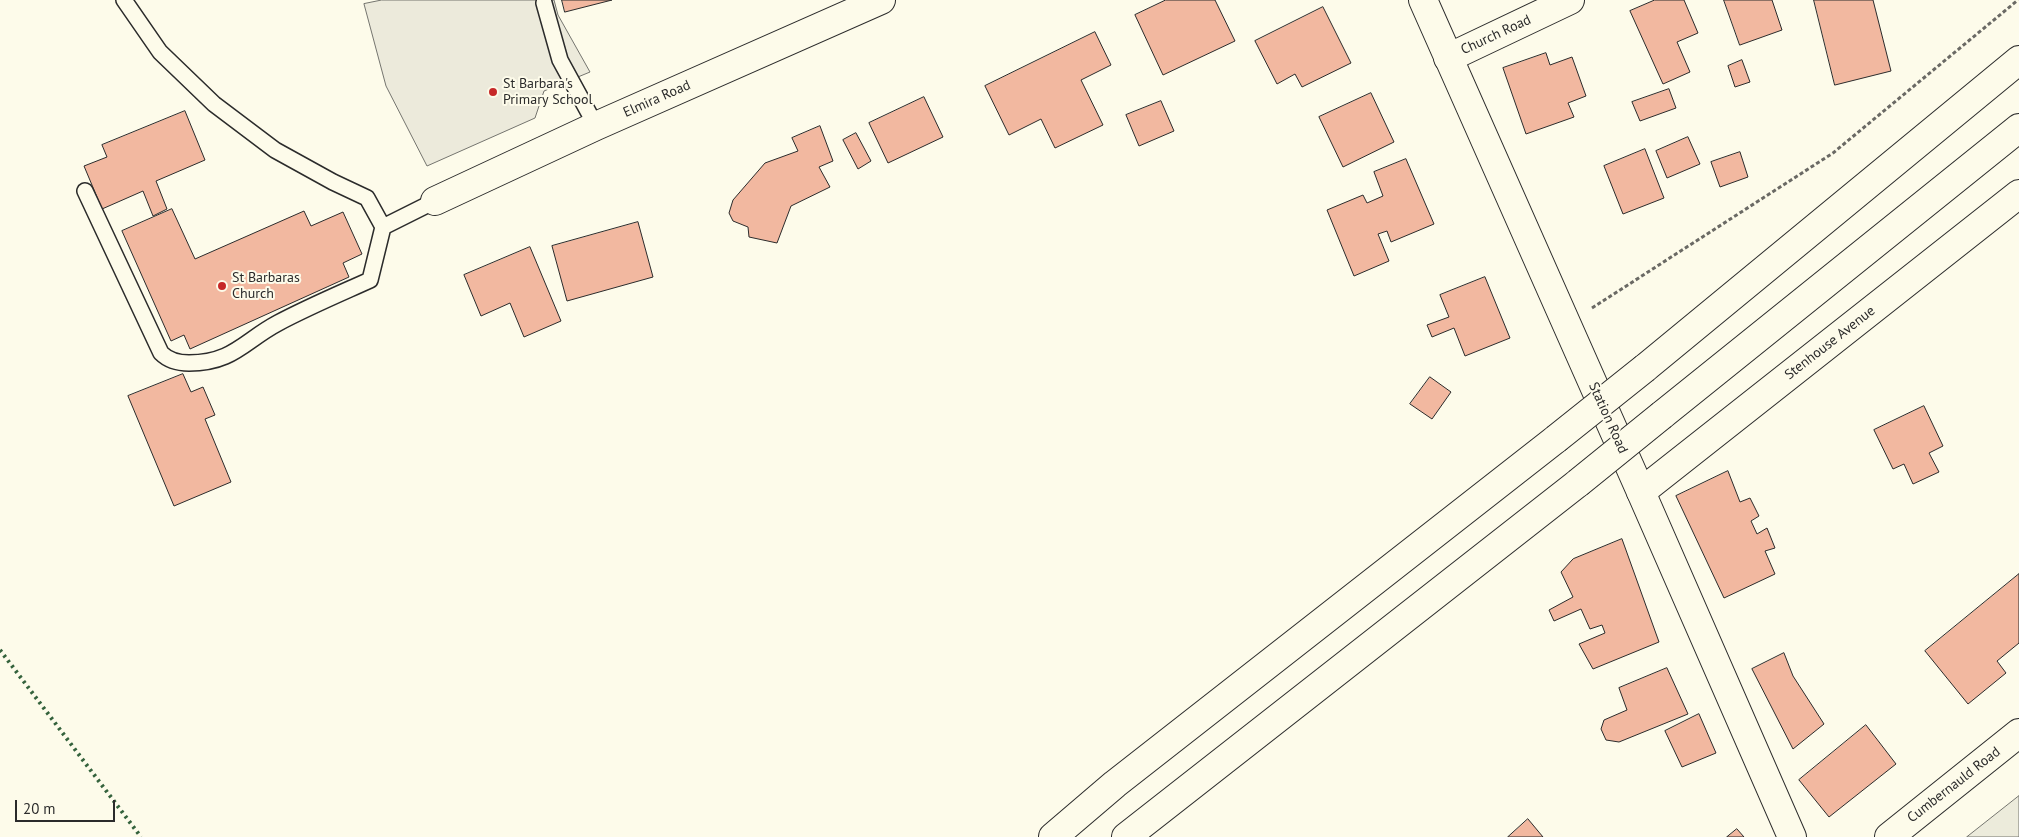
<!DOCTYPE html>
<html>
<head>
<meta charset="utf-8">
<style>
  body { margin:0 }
  #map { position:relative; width:2019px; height:837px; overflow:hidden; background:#fdfbea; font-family:"PT Sans",sans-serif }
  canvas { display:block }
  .scale { position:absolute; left:15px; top:800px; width:100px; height:22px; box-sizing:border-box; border:2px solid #2b2b2b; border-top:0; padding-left:6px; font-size:15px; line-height:18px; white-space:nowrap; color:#2b2b2b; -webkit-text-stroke:4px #fdfbea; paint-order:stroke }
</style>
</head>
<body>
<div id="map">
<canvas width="2019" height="837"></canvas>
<div class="scale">20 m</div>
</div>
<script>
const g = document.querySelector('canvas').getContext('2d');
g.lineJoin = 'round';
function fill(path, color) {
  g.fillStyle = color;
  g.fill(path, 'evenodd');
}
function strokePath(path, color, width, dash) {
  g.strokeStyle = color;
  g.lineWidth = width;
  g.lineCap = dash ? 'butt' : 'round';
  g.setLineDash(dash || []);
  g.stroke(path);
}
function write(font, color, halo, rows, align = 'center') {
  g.font = font + ' "PT Sans",sans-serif';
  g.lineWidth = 4;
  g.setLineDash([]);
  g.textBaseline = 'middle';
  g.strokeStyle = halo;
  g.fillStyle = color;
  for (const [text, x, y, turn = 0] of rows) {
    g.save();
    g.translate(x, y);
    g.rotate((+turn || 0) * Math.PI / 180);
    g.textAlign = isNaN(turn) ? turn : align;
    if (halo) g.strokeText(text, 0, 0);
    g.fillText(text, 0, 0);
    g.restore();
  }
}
const green = new Path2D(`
  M2019,796v41h-52z`);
const parking = new Path2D(`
  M382,0h172l4,15 32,57 -46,19 -9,27 -108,48 -41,-80 -22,-82z`);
const building = new Path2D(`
  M562,0h50l-47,12z
  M1166,0h49l20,41 -72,34 -28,-60z
  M1655,0h29l14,33 -21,9 13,30 -27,12 -33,-73z
  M1724,0h48l10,30 -42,15z
  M1814,0h59l18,71 -56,14z
  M1323,7l28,56 -49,24 -7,-13 -18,10 -22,-43z
  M1095,32l16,33 -30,15 22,45 -48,23 -14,-29 -32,16 -24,-49z
  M1546,53l4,12 22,-8 14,39 -18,7 6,14 -48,17 -23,-66z
  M1742,60l8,22 -15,5 -7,-21z
  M1669,89l7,19 -36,13 -8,-19z
  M1371,93l23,49 -51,25 -24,-50z
  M924,97l19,40 -55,26 -19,-40z
  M1161,101l13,30 -35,15 -13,-31z
  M185,111l20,49 -49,21 11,28 -14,7 -10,-25 -41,18 -18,-43 23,-9 -5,-12z
  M820,126l13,35 -14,6 11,20 -39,19 -14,37 -28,-6 -1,-10 -15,-6 -4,-8 4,-13 32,-37 33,-12 -6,-13z
  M856,133l15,28 -13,8 -15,-29z
  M1688,137l12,27 -33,14 -11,-27z
  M1645,149l19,49 -41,16 -19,-48z
  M1740,152l8,25 -28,10 -9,-25z
  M1406,159l28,65 -43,18 -4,-11 -9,3 11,27 -35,15 -27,-66 36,-15 4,8 16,-7 -9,-24z
  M172,209l23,50 109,-48 7,15 32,-14 19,42 -19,9 6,14 -159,72 -6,-14 -13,6 -49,-110z
  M638,222l15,55 -86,24 -15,-55z
  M530,247l31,74 -37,16 -14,-34 -29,13 -17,-41z
  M1485,277l25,61 -45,18 -11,-28 -22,9 -5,-12 22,-8 -9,-22z
  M183,374l8,18 12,-5 12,28 -10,4 26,63 -57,24 -46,-110z
  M1430,377l21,15 -19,27 -22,-15z
  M1924,406l19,40 -14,7 10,19 -26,12 -9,-20 -11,5 -19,-39z
  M1728,471l12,31 10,-4 9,18 -8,5 6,13 10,-6 8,20 -10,3 10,23 -51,24 -48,-102z
  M1622,539l37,103 -66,27 -14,-25 26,-11 -3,-8 -12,4 -9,-20 -27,12 -5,-11 24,-13 -12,-25 12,-13z
  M2019,574v69l-22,18 9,12 -38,31 -43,-53z
  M1784,653l9,23 31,48 -31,25 -41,-80z
  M1667,668l21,46 -69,28 -13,-2 -5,-11 3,-9 23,-10 -8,-22z
  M1699,714l17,39 -34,14 -17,-36z
  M1866,725l30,39 -67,53 -30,-37z
  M1528,819l15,18h-35z
  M1737,829l7,8h-17z`);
const path = new Path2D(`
  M1592,308l241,-155 185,-153`);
const service = new Path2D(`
  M124,0l36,52 54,52 61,46 58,32 34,16 16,29 52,-26
  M544,3l16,57 36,66
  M85,191l76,162c8,8 17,10 28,10 44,0 55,-22 89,-40 30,-16 61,-29 92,-43l13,-53`);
const minor = new Path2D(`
  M1448,58l122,-58
  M435,201l161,-75 285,-126
  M1641,492l378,-298`);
const primary = new Path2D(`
  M1423,0l218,492 151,345
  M1645,368l374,-308
  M1662,415l357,-287
  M1053,837l62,-53 441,-345
  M1126,837l452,-354
  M1889,837l130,-104`);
const primaryBridge = new Path2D(`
  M1556,439l89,-71
  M1578,483l84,-68`);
const hedge = new Path2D(`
  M0,650l141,187`);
const markers = [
  [493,92,5,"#c62828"],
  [222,286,5,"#c62828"]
];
const streetNames = [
  ["Church Road",1496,35,-25],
  ["Elmira Road",657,99,-24],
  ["Stenhouse Avenue",1830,343,-38],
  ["Station Road",1608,418,66],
  ["Cumbernauld Road",1954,785,-38]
];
const poiNames = [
  ["St Barbara's",503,84],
  ["Primary School",503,100],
  ["St Barbaras",232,278],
  ["Church",232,294]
];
fill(green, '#ecebdb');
strokePath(green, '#74746e', 1);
fill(parking, '#eceadb');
strokePath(parking, '#74746e', 1);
fill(building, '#f2b8a0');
strokePath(building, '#2b2b2b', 1);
strokePath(service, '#2b2b2b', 18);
strokePath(minor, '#2b2b2b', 30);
strokePath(primary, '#2b2b2b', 30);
strokePath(path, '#6a6964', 3, [4, 2.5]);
strokePath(service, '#fdfbea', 15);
strokePath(minor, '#fdfbea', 28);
strokePath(primary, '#fdfbea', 28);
strokePath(primaryBridge, '#2b2b2b', 30, []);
strokePath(primaryBridge, '#fdfbea', 28);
strokePath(hedge, '#34623c', 4, [2.5, 4]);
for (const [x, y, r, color] of markers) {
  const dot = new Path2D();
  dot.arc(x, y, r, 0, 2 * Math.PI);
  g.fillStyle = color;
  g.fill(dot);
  strokePath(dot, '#fdfbea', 2);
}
write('14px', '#2b2b2b', '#fdfbea', streetNames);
write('14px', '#2b2b2b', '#fdfbea', poiNames, 'left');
</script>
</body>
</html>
